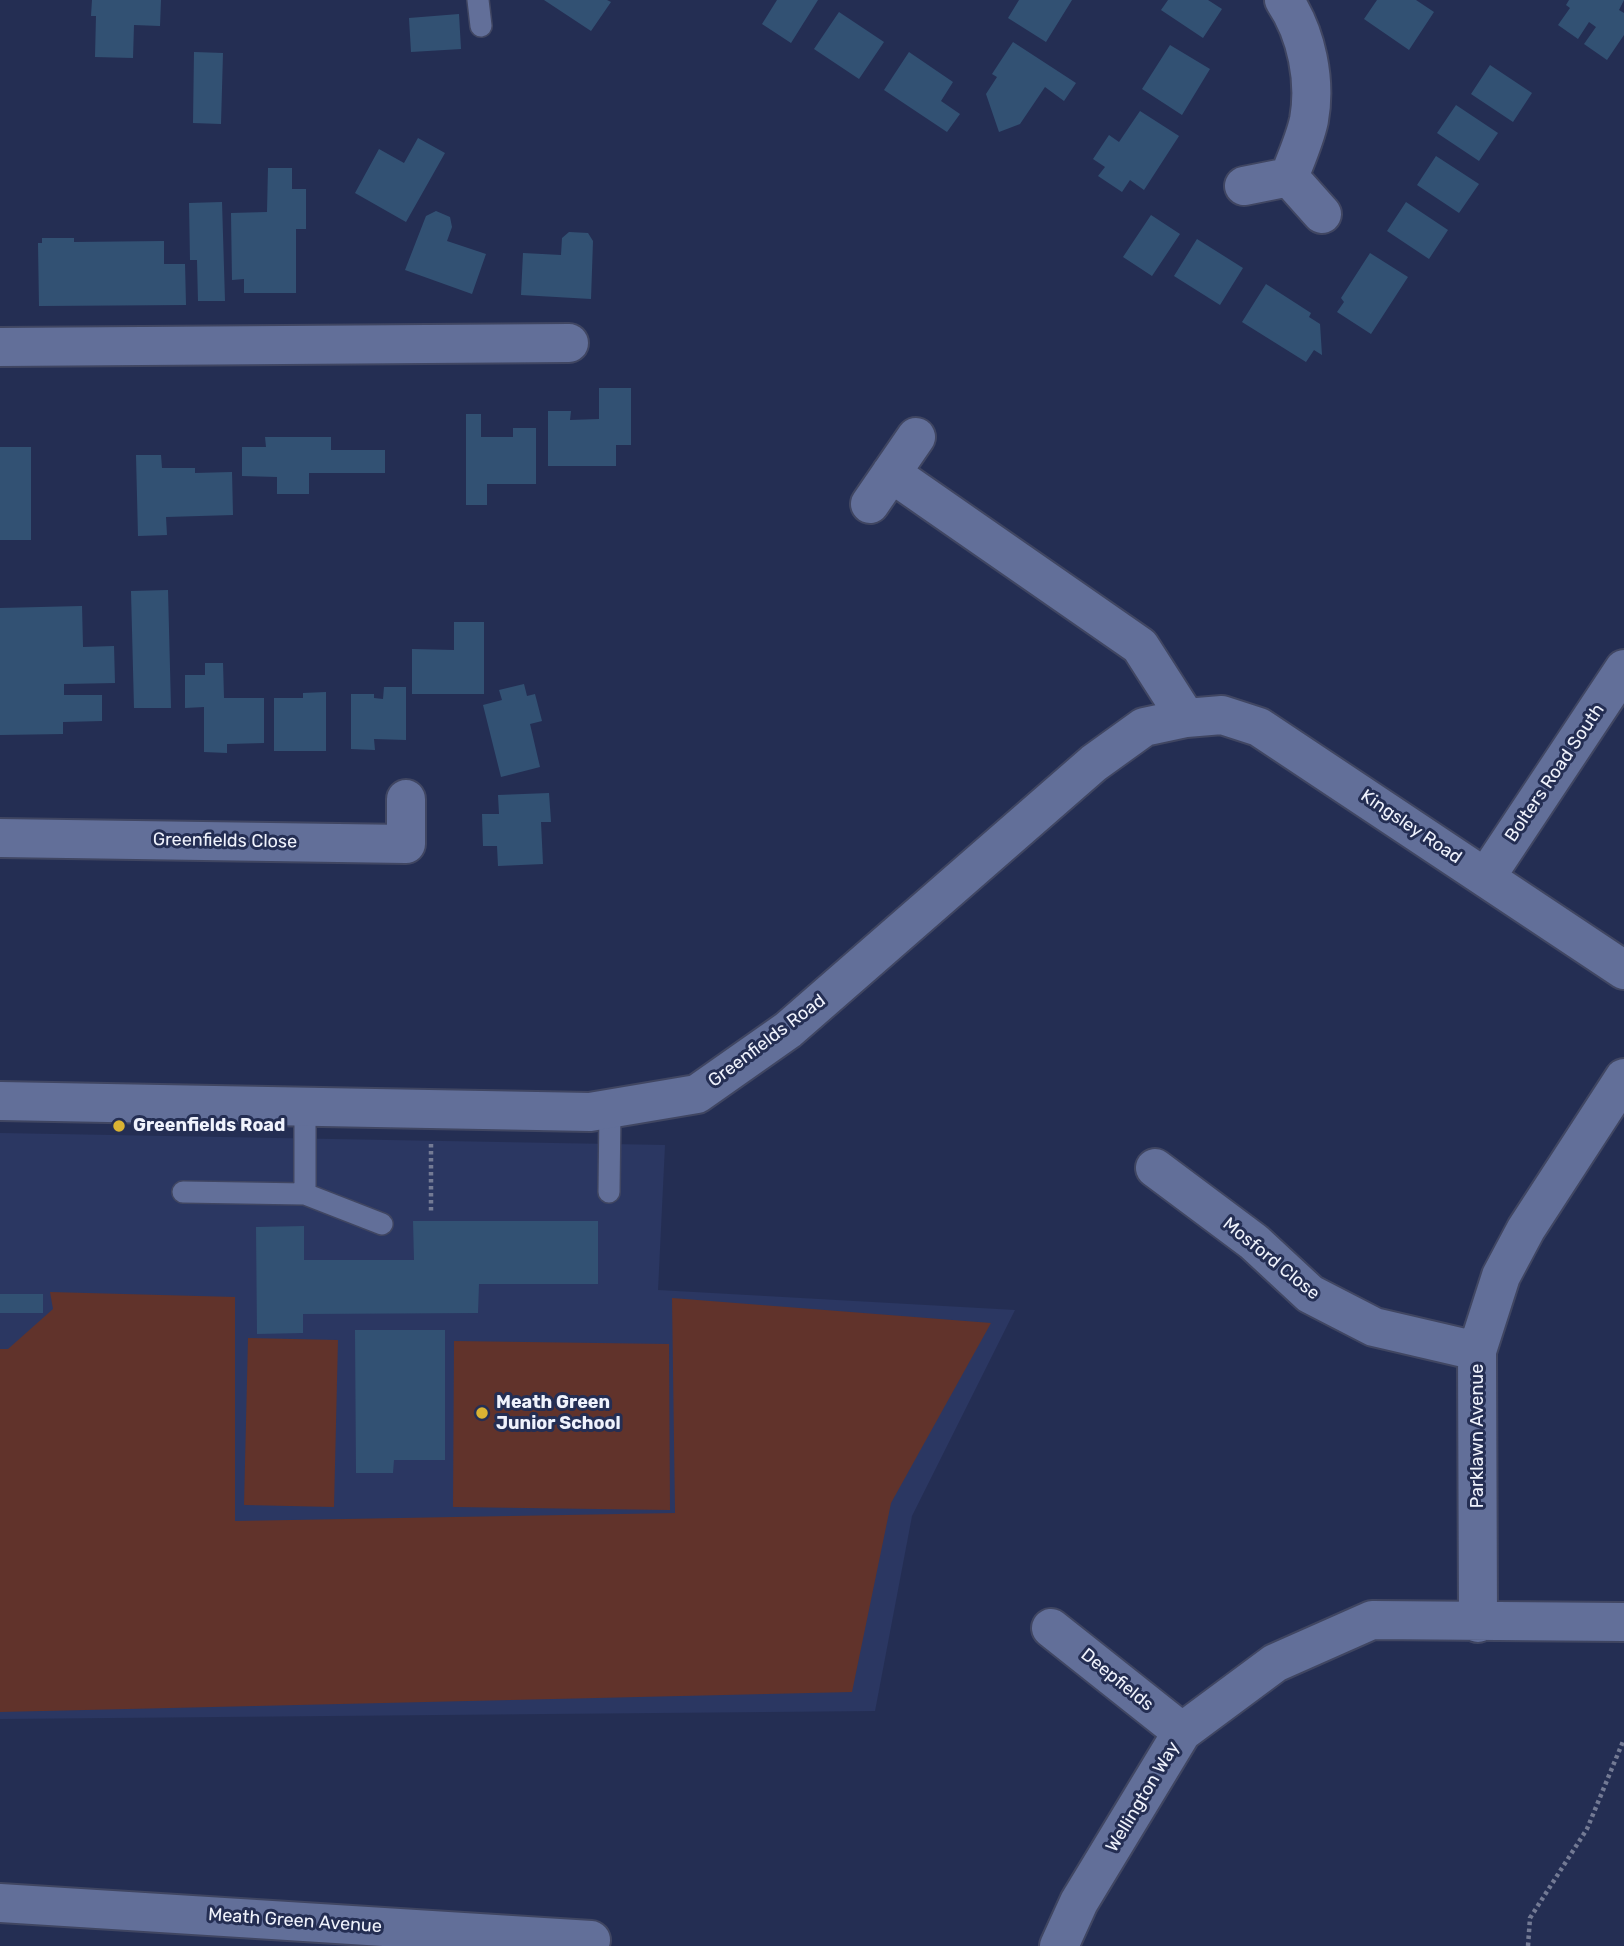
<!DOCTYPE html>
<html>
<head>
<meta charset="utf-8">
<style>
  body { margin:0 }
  canvas { display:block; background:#242e53 }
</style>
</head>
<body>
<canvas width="1624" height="1946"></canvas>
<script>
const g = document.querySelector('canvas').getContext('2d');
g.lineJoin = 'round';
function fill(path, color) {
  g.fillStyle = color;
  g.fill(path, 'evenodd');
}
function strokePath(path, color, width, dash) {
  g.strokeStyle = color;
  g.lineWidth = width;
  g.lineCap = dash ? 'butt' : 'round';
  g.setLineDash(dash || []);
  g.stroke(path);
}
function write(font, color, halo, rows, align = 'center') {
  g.font = font + ' Rubik,sans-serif';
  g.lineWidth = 6;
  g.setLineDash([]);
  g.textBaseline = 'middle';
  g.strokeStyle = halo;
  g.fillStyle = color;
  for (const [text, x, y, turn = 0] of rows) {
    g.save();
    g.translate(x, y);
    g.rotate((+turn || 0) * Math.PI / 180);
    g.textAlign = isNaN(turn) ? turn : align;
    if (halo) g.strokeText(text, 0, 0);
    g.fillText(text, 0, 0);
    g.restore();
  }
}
const built = new Path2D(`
  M0,1133l665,12 -7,145 357,20 -103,206 -37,195 -875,8z`);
const green = new Path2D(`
  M50,1292l185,5v224l440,-8 -3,-215 319,25 -100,180 -39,189 -852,20v-363h8l45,-40z
  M248,1338l90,2 -4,167 -90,-2z
  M454,1341l215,3 1,166 -217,-3z`);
const building = new Path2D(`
  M92,0h69l-1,26 -26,-1 -1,33 -38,-1 1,-41h-5z
  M544,0h63l4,2 -20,29z
  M777,0h41l-27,43 -29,-19z
  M1019,0h53l-26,42 -38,-24z
  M1168,0h40l14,9 -19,29 -42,-28z
  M1377,0h39l18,12 -25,38 -45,-31z
  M1569,0h55l-5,10 5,3v22l-17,25 -23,-16 12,-17 -7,-5 -11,17 -20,-14 12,-17 -4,-3z
  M839,12l45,30 -25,37 -45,-30z
  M459,14l2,35 -50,3 -2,-34z
  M1013,42l63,41 -12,18 -19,-14 -25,37 -21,8 -13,-38 11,-17 -5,-3z
  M1170,45l40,24 -28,46 -40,-26z
  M194,52l29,1 -2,71 -28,-1z
  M909,52l44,30 -12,19 19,13 -13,18 -63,-42z
  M1490,65l42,28 -19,29 -42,-28z
  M1456,105l42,28 -19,28 -42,-28z
  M1140,111l39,25 -35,54 -14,-10 -8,12 -24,-16 7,-9 -12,-8 16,-24 10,7z
  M418,138l27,15 -39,69 -51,-29 24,-44 25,14z
  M1436,156l43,28 -20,29 -42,-28z
  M268,168h24v21h14v40h-10v64h-52v-14l-12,1 -1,-67 36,-1z
  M222,202l3,99h-27l-1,-41h-7l-1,-57z
  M1406,202l42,28 -19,29 -42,-28z
  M436,211l14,6 2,10 -5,14 39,13 -14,40 -67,-24 21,-54z
  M1151,215l29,19 -28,42 -29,-19z
  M569,232l19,1 5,8 -2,58 -70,-4 2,-42 38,2 1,-17z
  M42,238h32v4l90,-1v23h21l1,41 -147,1 -1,-63h4z
  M1197,239l46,29 -23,37 -46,-29z
  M1370,253l38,24 -37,57 -34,-22 7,-10 -3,-4z
  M1266,284l45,29 -2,4 11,7 2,31 -8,-5 -8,12 -64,-40z
  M599,388h32v57h-15v21h-68v-55h23l-1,9 29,-1z
  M466,414h15v23h32v-9h23v56h-49v21h-21z
  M265,437h66v13h54v23h-76v21h-32v-17l-35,-1v-29h24z
  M0,447h31v93h-31z
  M136,455h25l1,13h33v5l37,-1 1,43 -67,2 1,18 -29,1z
  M168,590l3,118h-37l-3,-117z
  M82,606l1,41 31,-1 1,37 -51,1v11h38v26l-39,1v12l-63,1v-127z
  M454,622h30v72h-72v-45l42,1z
  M205,663h18l1,35h40v45l-37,1v9l-23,-1v-45l-19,1v-33h20z
  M524,684l3,12 8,-2 7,27 -12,3 10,43 -39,10 -18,-72 19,-5 -3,-10z
  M384,687h22v53l-32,-1 1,11 -24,-1v-55h23v4l9,1z
  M326,692v59h-52v-53h29v-5z
  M549,793l2,29h-10l2,42 -45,2 -1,-20h-14l-1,-32h17l-1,-19z
  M413,1221h185v63h-119l-1,29 -175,1v19l-46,1 -1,-107 48,-1v34h110z
  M0,1294h43v19h-43z
  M355,1330h90v130h-51l-1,13h-37z`);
const path = new Path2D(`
  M431,1144v69
  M1528,1946l2,-28 57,-89 37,-90`);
const lane = new Path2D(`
  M478,0l3,26
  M305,1107v87l77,30
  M183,1192l122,2
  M609,1192l1,-84`);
const street = new Path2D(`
  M1289,177l33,37
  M1244,186l45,-9c7,-18 16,-38 20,-57 7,-39 -2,-86 -25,-120
  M0,347l569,-4
  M891,473l249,173 46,72
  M870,504l46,-67
  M0,838l406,6v-45
  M1486,877l138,-208
  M0,1101l590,11 107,-18 91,-64 306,-267 50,-36 42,-9 36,-3 37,12 365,243
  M1155,1168l99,74 56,52 64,33 103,24
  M1478,1623l-1,-272 24,-75 25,-47 98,-151
  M1051,1628l131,104
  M0,1903l591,37
  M1059,1946l20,-44 103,-170 93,-69 97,-43 252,2`);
const markers = [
  [119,1126,7,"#dab333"],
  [482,1413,7,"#dab333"]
];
const streetNames = [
  ["Bolters Road South",1555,773,-56],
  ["Kingsley Road",1411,827,34],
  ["Greenfields Close",225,841,1],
  ["Greenfields Road",767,1041,-37],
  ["Mosford Close",1271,1259,39],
  ["Parklawn Avenue",1478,1436,-90],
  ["Deepfields",1117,1680,39],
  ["Wellington Way",1143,1797,-59],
  ["Meath Green Avenue",295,1921,4]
];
const poiNames = [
  ["Greenfields Road",133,1126],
  ["Meath Green",496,1403],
  ["Junior School",496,1424]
];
fill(built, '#2b3762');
fill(green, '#61332b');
fill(building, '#325173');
strokePath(lane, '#404662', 24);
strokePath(street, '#404662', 42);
strokePath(path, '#737a94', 4.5, [3.5, 3.5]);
strokePath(lane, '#626f99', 21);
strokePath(street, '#626f99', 38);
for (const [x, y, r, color] of markers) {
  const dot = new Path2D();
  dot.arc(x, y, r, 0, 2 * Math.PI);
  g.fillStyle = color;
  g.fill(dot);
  strokePath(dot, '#242e53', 2.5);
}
write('18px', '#eff2fc', '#242e53', streetNames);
write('bold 18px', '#eff2fc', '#242e53', poiNames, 'left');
</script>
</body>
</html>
